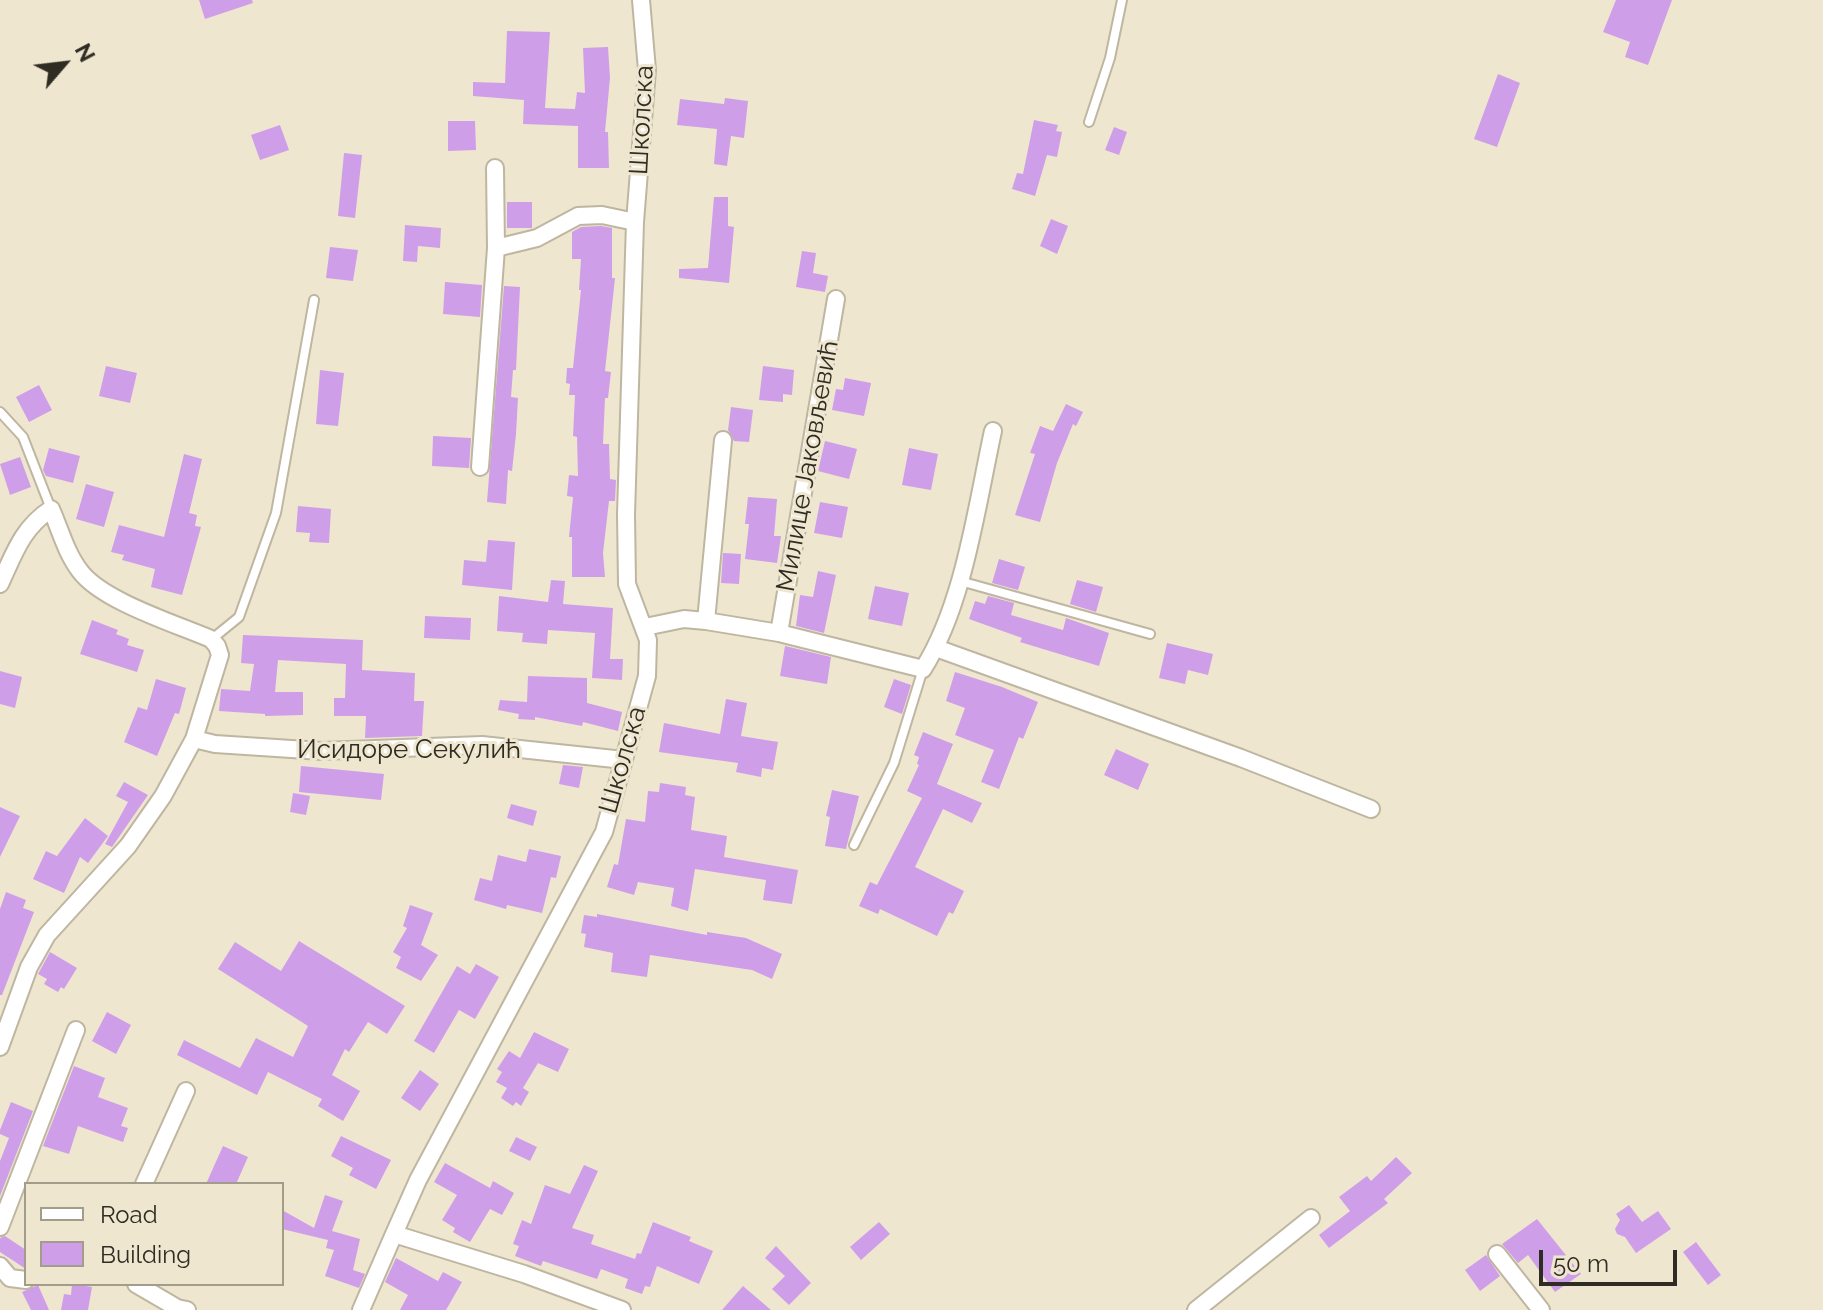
<!DOCTYPE html>
<html>
<head>
<meta charset="utf-8">
<style>
  body { margin:0 }
  #map { position:relative; width:1823px; height:1310px; overflow:hidden; background:#efe6d0; font-family:Raleway,sans-serif }
  canvas { display:block }
  .legend { position:absolute; left:24px; top:1182px; width:260px; height:104px; box-sizing:border-box; background:#efe6d0; border:2px solid #a29c8b; margin:0; padding:10px 14px; list-style:none; font-size:24px; color:#2f2c23 }
  .legend li { display:flex; align-items:center; gap:16px; height:40px }
  .legend b { width:40px; border:2px solid #a29c8b }
  .north { position:absolute; left:24px; top:24px; width:80px; height:80px; -webkit-text-stroke:6px #efe6d0; paint-order:stroke; rotate:62deg; font-size:22px; font-weight:700; line-height:32px; text-align:center; color:#2f2c23 }
  .north::after { content:''; display:block; margin:auto; width:28px; height:36px; background:#2f2c23; clip-path:polygon(50% 0,100% 100%,50% 72%,0 100%) }
  .scale { position:absolute; left:1539px; top:1250px; width:138px; height:36px; box-sizing:border-box; border:4px solid #2f2c23; border-top:0; padding-left:10px; font-size:24px; line-height:28px; white-space:nowrap; color:#2f2c23; -webkit-text-stroke:6px #efe6d0; paint-order:stroke }
</style>
</head>
<body>
<div id="map">
<canvas width="1823" height="1310"></canvas>
<ul class="legend">
<li><b style="height:10px;background:#fff"></b>Road</li>
<li><b style="height:22px;background:#cf9ee9"></b>Building</li>
</ul>
<div class="north">N</div>
<div class="scale">50 m</div>
</div>
<script>
const g = document.querySelector('canvas').getContext('2d');
g.lineJoin = 'round';
function fill(path, color) {
  g.fillStyle = color;
  g.fill(path, 'evenodd');
}
function strokePath(path, color, width, dash) {
  g.strokeStyle = color;
  g.lineWidth = width;
  g.lineCap = dash ? 'butt' : 'round';
  g.setLineDash(dash || []);
  g.stroke(path);
}
function write(font, color, halo, rows, align = 'center') {
  g.font = font + ' Raleway,sans-serif';
  g.lineWidth = 6;
  g.setLineDash([]);
  g.textBaseline = 'middle';
  g.strokeStyle = halo;
  g.fillStyle = color;
  for (const [text, x, y, turn = 0] of rows) {
    g.save();
    g.translate(x, y);
    g.rotate((+turn || 0) * Math.PI / 180);
    g.textAlign = isNaN(turn) ? turn : align;
    if (halo) g.strokeText(text, 0, 0);
    g.fillText(text, 0, 0);
    g.restore();
  }
}
const building = new Path2D(`
  M199,0h53l1,3 -48,16z
  M1616,0h56l-24,65 -23,-8 5,-15 -27,-10z
  M507,31l43,1 -5,76 30,1 2,-17 8,1 -2,-45 25,-1 2,31 -5,54h3l1,36h-31v-42l-55,-2 1,-24 -51,-4v-14l32,1z
  M1498,74l22,9 -23,64 -23,-8z
  M725,98l23,3 -4,37 -13,-2 -4,30 -13,-2 3,-35 -40,-4 3,-26 44,5z
  M1034,120l24,5 -2,6 6,1 -5,25 -10,-2 -12,41 -23,-7 5,-16 6,1z
  M448,121h27l1,29 -28,1z
  M280,125l9,25 -29,10 -9,-25z
  M1114,127l13,5 -8,23 -14,-5z
  M344,153l18,2 -7,63 -17,-2z
  M714,197h14v29l6,1 -5,56 -50,-5v-9l29,-1z
  M507,202h25v26h-25z
  M1051,219l17,7 -11,28 -17,-8z
  M405,225l36,3 -1,20 -22,-2 -1,16 -14,-1z
  M601,226l11,2v50h3l-10,93 6,1 -3,26h-3l-2,46h6l1,35 6,1 -1,21h-6l-6,52 2,24h-33v-40h-3l4,-40 -6,-1 2,-21 9,1 -1,-39 -4,-1 2,-41h-6l1,-11 -4,-1 1,-15h6l8,-78h-2l2,-31h-9v-27l9,-5z
  M330,247l28,3 -5,31 -27,-3z
  M802,251l14,2 -3,20 15,3 -3,16 -29,-5z
  M445,282l37,3 -2,32 -37,-3z
  M504,286l16,1 -4,83h-3l-2,27 7,1 -2,36 -4,37 -4,-1 -2,34 -19,-2z
  M106,366l31,7 -7,30 -31,-7z
  M763,366l31,4 -2,25 -9,-1v8l-24,-2z
  M320,370l24,3 -6,53 -22,-2z
  M845,378l26,5 -7,33 -32,-6 4,-21 7,1z
  M39,385l13,25 -23,12 -13,-25z
  M1066,404l17,8 -7,14 -3,-2 -16,39 -17,59 -25,-7 20,-61 -5,-1 10,-27 13,5z
  M731,407l22,3 -4,32 -15,-1 -6,-11z
  M433,436l38,2 -2,30 -37,-2z
  M825,441l32,8 -8,30 -31,-8z
  M49,448l31,8 -7,27 -27,-7 -3,-6z
  M909,448l29,6 -7,36 -29,-5z
  M184,454l18,5 -13,54 8,2 -2,11 6,1 -19,68 -31,-8 4,-18 -33,-9 2,-5 -13,-3 8,-27 45,12z
  M20,457l11,30 -21,8 -10,-31z
  M86,484l28,8 -10,35 -28,-8z
  M748,497l29,2 -3,37h7l-4,27 -32,-4 4,-35h-4z
  M820,502l28,5 -6,31 -28,-5z
  M298,506l33,3 -2,34 -20,-1 1,-9 -14,-1z
  M488,540l27,2 -3,48 -50,-5 2,-25 22,2z
  M723,553l18,1 -2,30 -18,-1z
  M999,559l26,8 -7,23 -26,-7z
  M818,571l18,4 -12,58 -28,-7 4,-31 13,2z
  M551,580l14,1 -2,23 50,4 -3,51h13l-1,21 -30,-2 3,-45 -47,-3 -1,14 -25,-2 1,-9 -26,-2 2,-35 49,6z
  M1077,580l26,7 -7,25 -26,-8z
  M875,586l34,7 -7,33 -34,-7z
  M988,596l26,7 -3,12 52,15 3,-12 43,15 -10,33 -79,-24 2,-4 -53,-19 6,-18 10,3z
  M425,616l46,2 -1,22 -46,-2z
  M92,620l26,10 -2,4 13,5 -2,6 17,5 -7,22 -57,-18z
  M243,635l120,5 -1,30 53,3 -1,28h10l-2,35 -57,2 1,-22h-32v-18h11l1,-34 -68,-4 -3,32h28v23l-38,1v-2l-46,-3 2,-22 29,2 4,-27 -13,-1z
  M1167,643l46,11 -5,21 -20,-5 -3,14 -26,-6z
  M785,646l46,11 -4,27 -47,-8z
  M0,671l22,6 -7,31 -15,-4z
  M955,672l47,15 36,15 -15,37 -4,-2 -20,52 -18,-7 13,-32 -39,-15 10,-27 -19,-7z
  M528,676l59,2v25l35,9 -4,19 -35,-9 -1,4 -47,-9v3l-17,-1 1,-5 -21,-4 2,-10 27,2z
  M156,679l30,9 -7,26 -4,-1 -18,43 -33,-14 14,-35 9,3z
  M894,679l17,6 -9,29 -18,-7z
  M726,699l21,4 -6,33 37,6 -5,28 -11,-2 -1,9 -25,-5 2,-9 -79,-11 5,-29 56,11z
  M923,732l30,12 -16,40 45,19 -10,20 -29,-14 -28,58 49,24 -11,23 -4,-2 -12,24 -57,-27 -2,5 -19,-8 11,-24 7,3 45,-87 -15,-7 12,-26 -2,-1 2,-7 -5,-2z
  M1116,749l33,15 -11,26 -34,-15z
  M563,765l20,2 -4,21 -20,-4z
  M301,766l83,8 -3,26 -82,-8z
  M124,782l24,13 -36,52 -7,-3 23,-42 -12,-6z
  M660,783l26,4 -1,8 10,2 -4,33 36,6 -3,21 74,13 -6,34 -29,-4 3,-20 -71,-11 -7,42 -17,-5 3,-18 -36,-6 -4,13 -27,-8 7,-23 4,1 8,-46 19,3 3,-31 11,1z
  M832,790l27,6 -13,53 -21,-3 5,-29 -4,-1z
  M293,793l17,3 -4,19 -16,-3z
  M511,804l26,7 -4,15 -26,-8z
  M0,807l20,9 -20,41z
  M85,818l23,18 -20,27 -8,-6 -16,36 -31,-14 13,-28 11,5z
  M529,849l32,7 -5,22 -5,-1 -9,36 -35,-8 -1,4 -32,-9 6,-22 12,3 6,-26 28,7z
  M6,892l20,8 -3,8 11,4 -32,83h-2v-86z
  M410,905l23,8 -12,32 17,10 -17,26 -25,-13 5,-11 -8,-5 14,-24 -4,-2z
  M597,914l110,21v-3l39,6 36,16 -10,25 -20,-9 -102,-15 -3,22 -36,-5 2,-19 -29,-6 2,-13 -5,-1 3,-18 13,2z
  M299,941l106,65 -18,28 -19,-12 -19,30 -4,-3 -13,26 28,16 -17,30 -25,-15 4,-7 -54,-27 -11,23 -80,-40 7,-15 56,28 16,-30 37,19 15,-31 -90,-57 17,-27 46,29z
  M50,952l27,16 -13,21 -3,-2 -3,5 -14,-8 3,-5 -9,-5z
  M476,964l23,13 -24,42 -16,-9 -25,43 -20,-12 43,-75 13,8z
  M107,1012l24,13 -15,29 -24,-13z
  M534,1032l35,17 -11,23 -20,-9 -15,25 6,4 -8,14 -5,-4 -3,4 -12,-8 6,-10 -11,-6 6,-10 -5,-3 12,-18 11,7z
  M74,1066l31,12 -7,19 30,11 -7,18 7,2 -5,14 -45,-16 -9,28 -26,-8z
  M420,1070l19,14 -19,27 -19,-13z
  M11,1102l22,9 -33,85v-35l9,-23 -9,-4v-4z
  M341,1136l50,24 -15,29 -27,-14 4,-7 -22,-12z
  M516,1137l21,10 -7,14 -21,-10z
  M223,1146l25,11 -12,27h-30z
  M1396,1157l16,16 -28,26 4,4 -59,45 -10,-13 31,-24 -11,-14 28,-21 4,5z
  M445,1163l45,25 3,-7 21,12 -12,22 -12,-6 -20,33 -17,-10 2,-4 -13,-8 15,-25 -23,-13z
  M584,1165l14,6 -26,57 22,7 -3,9 44,15 2,-6 4,1 12,-32 38,15 -2,4 24,10 -14,33 -42,-18 -7,21 -5,-1 -3,8 -17,-6 3,-9 -27,-10 -4,10 -54,-18 -2,5 -26,-10 4,-10 -6,-2 9,-24 9,4 14,-39 25,9z
  M325,1195l18,6 -11,30 28,8 -7,31 12,4 -6,14 -34,-12 9,-26 -8,-2 2,-8 -46,-11v-19l32,18z
  M1629,1205l13,17 16,-11 13,18 -35,24 -11,-16 -8,-3 -2,-5 5,-9 -4,-6z
  M1537,1219l44,55 -26,18 -27,-37 -10,8 -16,-19z
  M879,1222l11,12 -29,26 -11,-13z
  M5,1236l21,14v19l-26,-17v-14z
  M1696,1242l25,33 -13,10 -25,-33z
  M776,1246l35,37 -22,22 -17,-16 13,-13 -20,-18z
  M1486,1255l14,21 -20,15 -15,-21z
  M396,1258l42,23 5,-9 19,10 -16,28h-46l8,-15 -23,-13z
  M72,1284l20,3 -4,23h-27l3,-16 7,1z
  M38,1285l11,25h-18l-9,-18z
  M743,1286l28,24h-49z`);
const lane = new Path2D(`
  M1089,122l21,-64 12,-58
  M0,412l23,25 28,72
  M960,581l190,53
  M212,639l27,-22 37,-104 38,-213
  M854,845l40,-82 29,-94`);
const street = new Path2D(`
  M496,248l41,-10 41,-22 24,-1 33,7
  M480,467l16,-219 -1,-80
  M0,584c14,-30 22,-56 51,-75 9,20 15,44 29,62 22,30 96,53 131,68l6,7 3,9 -26,84 -31,57 -35,50 -81,89 -18,32 -29,80
  M706,621l17,-181
  M645,627l39,-8 22,2 73,12 144,36c41,-64 54,-165 70,-238
  M779,633l57,-334
  M936,648l305,110 130,51
  M194,739l21,5 107,7 160,-6 142,15
  M144,1184l42,-93
  M0,1227l76,-197
  M1497,1254l44,56
  M0,1266l10,12 16,2
  M136,1284l41,24 10,2
  M361,1310l33,-76
  M622,1310l-98,-36 -130,-40 24,-54 186,-348 43,-156 1,-36 -21,-56 -1,-70 9,-292 12,-152 -6,-70
  M1196,1310l115,-92`);
const streetNames = [
  ["Школска",642,120,-87],
  ["Милице Јаковљевић",808,466,-80],
  ["Исидоре Секулић",409,750],
  ["Школска",623,760,-74]
];
fill(building, '#cf9ee9');
strokePath(lane, '#beb6a0', 12);
strokePath(street, '#beb6a0', 20);
strokePath(lane, '#fff', 8);
strokePath(street, '#fff', 16);
write('26px', '#2f2c23', '#efe6d0', streetNames);
</script>
</body>
</html>
